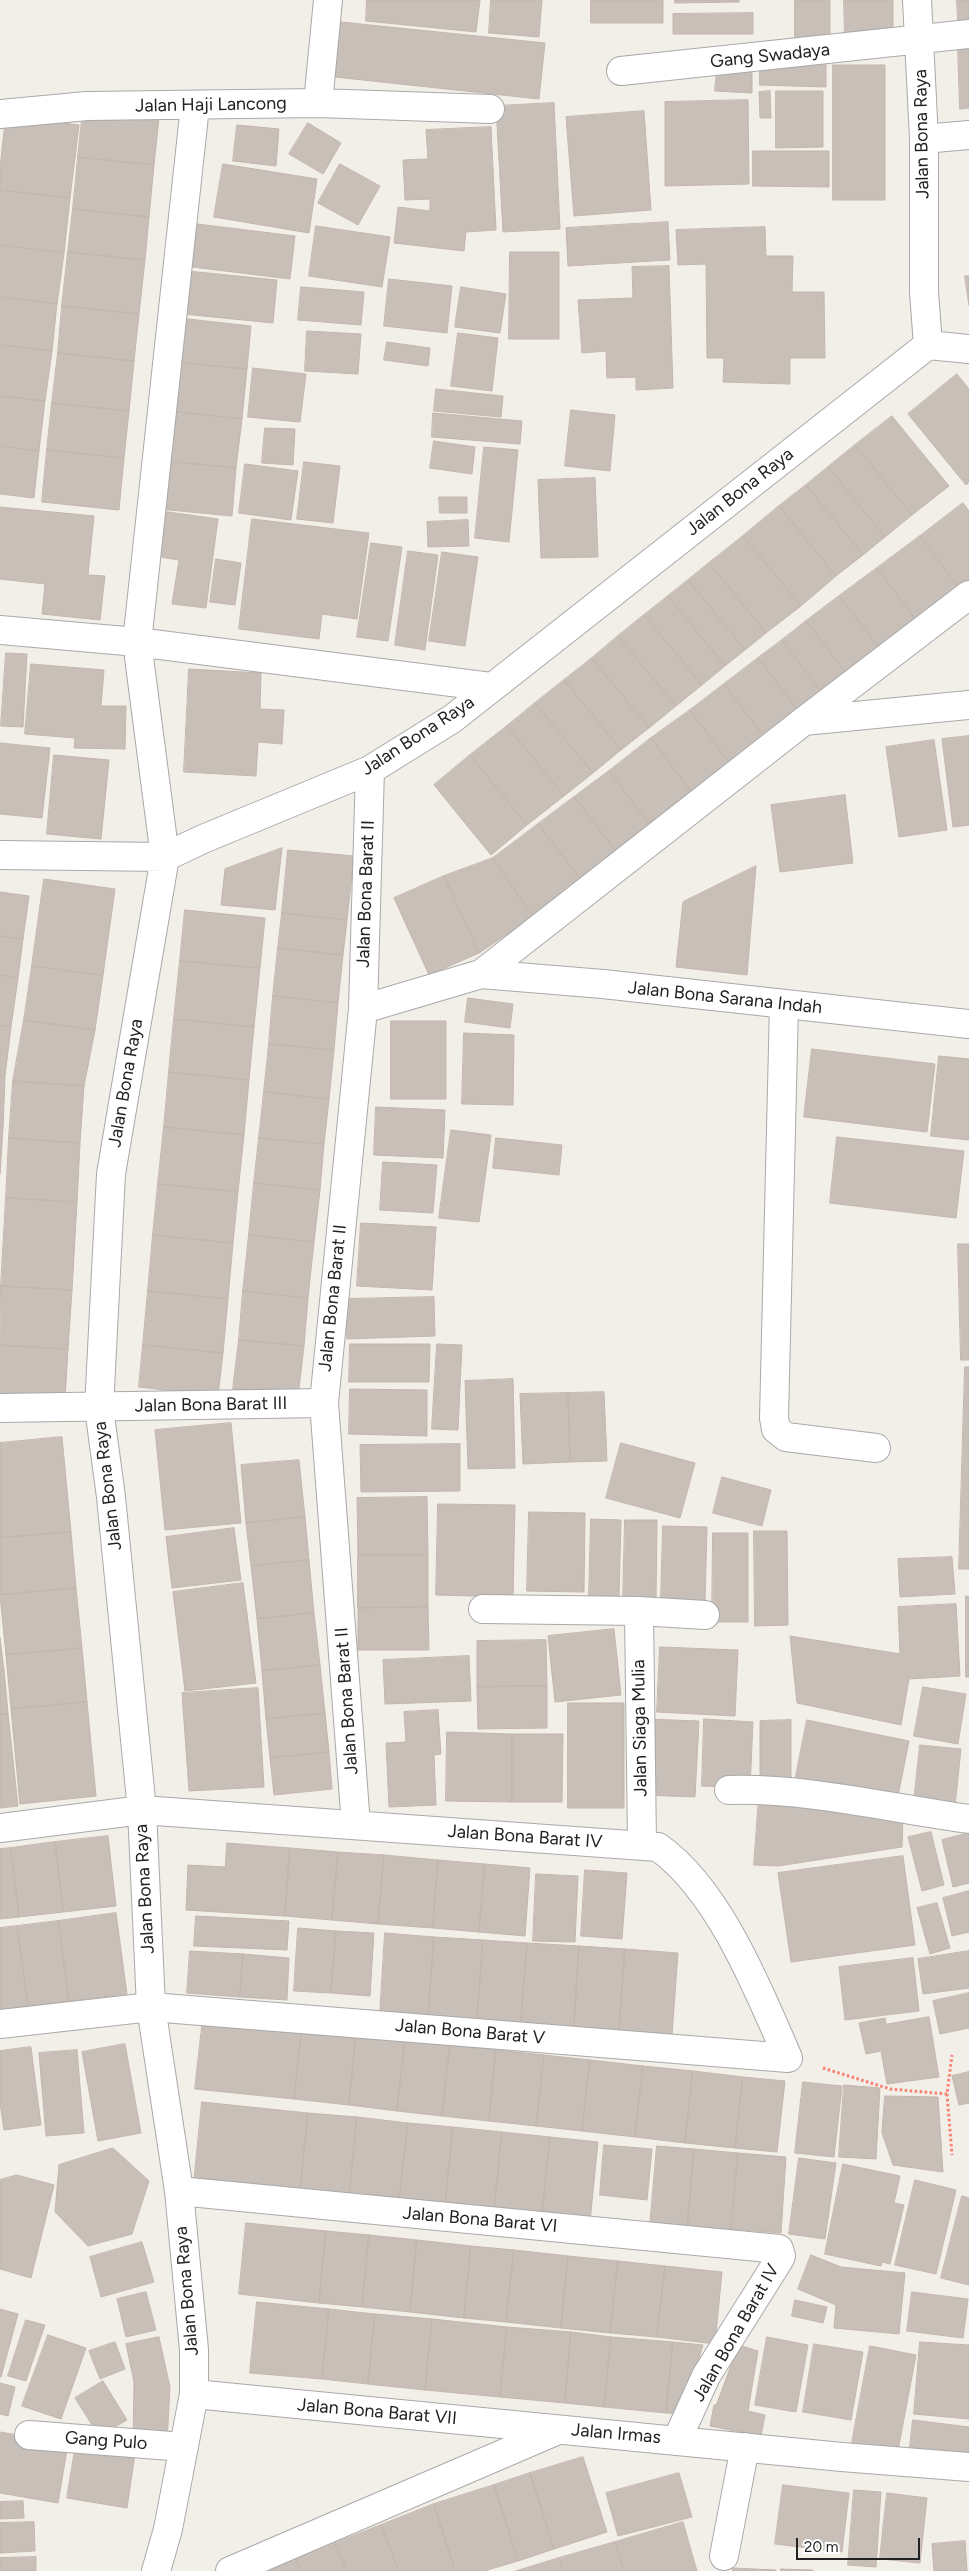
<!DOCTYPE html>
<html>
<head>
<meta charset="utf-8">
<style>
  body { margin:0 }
  #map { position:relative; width:969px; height:2571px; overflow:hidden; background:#f2efe9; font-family:Figtree,sans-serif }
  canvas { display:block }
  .scale { position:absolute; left:796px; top:2538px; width:124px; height:22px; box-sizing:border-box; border:2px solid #222; border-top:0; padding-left:6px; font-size:15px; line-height:18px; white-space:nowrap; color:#222; -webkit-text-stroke:4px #fff; paint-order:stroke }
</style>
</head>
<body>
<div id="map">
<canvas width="969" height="2571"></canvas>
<div class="scale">20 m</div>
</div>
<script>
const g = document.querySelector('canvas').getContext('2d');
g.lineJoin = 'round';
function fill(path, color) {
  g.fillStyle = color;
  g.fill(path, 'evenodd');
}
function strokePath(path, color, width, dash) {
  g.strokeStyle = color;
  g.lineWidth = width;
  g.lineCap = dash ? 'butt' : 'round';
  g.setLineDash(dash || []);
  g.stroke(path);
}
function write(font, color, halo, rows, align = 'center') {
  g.font = font + ' Figtree,sans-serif';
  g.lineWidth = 4.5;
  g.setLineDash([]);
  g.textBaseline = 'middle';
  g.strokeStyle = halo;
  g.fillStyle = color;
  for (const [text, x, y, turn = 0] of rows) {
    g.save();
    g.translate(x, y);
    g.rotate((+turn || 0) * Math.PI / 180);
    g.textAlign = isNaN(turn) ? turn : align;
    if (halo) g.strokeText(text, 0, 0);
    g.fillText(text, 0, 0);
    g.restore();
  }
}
const building = new Path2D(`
  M367,0h113l-4,32 -110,-11z
  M491,0h51l-3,37 -50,-4z
  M591,0h72v23h-72z
  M675,0h64v2l-64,1z
  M795,0h35v39l-35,-1z
  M844,0h49v39l-48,1z
  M957,0h12v20l-11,1z
  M753,13v21h-80v-20z
  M341,22l204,21 -6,56 -204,-22z
  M958,48h11v60l-9,1z
  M760,61h66v26l-66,-2z
  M833,65h52v135h-52z
  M717,71h35v22l-37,-2z
  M770,91l1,27h-11l-1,-26z
  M776,91h47v56l-47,1z
  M748,100l1,84 -84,2v-84z
  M554,103l6,126 -57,3 -7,-126z
  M83,110l76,8 -5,47 -76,-8z
  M644,111l7,99 -77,6 -8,-99z
  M6,116l73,9 -9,73 -70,-8v-22z
  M308,123l33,20 -18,31 -34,-20z
  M237,125l42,4 -3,37 -43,-5z
  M491,127l5,103 -30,2 -2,19 -70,-8 4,-36 32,4v-12l-25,1 -2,-40 25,-1 -2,-29z
  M753,151h76v36l-76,-1z
  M78,157l76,8 -5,52 -76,-8z
  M223,164l94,15 -8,54 -95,-16z
  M340,164l40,22 -22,39 -40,-22z
  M0,190l70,8 -6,55 -64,-8z
  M73,209l76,8 -4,43 -77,-8z
  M668,222l2,38 -102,6 -2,-38z
  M189,223l106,13 -5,43 -106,-13z
  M316,226l74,11 -8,50 -73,-11z
  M765,227l1,29h27l-1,36h32l1,66h-35v26l-67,-2 1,-24h-17l-1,-94 -28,1 -2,-35z
  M0,245l64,8 -7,51 -57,-7z
  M68,252l77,8 -6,54 -77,-8z
  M510,252h49v87h-50z
  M669,266l4,122 -37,2v-13l-29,1 -1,-27 -24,2 -4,-53 55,-2 -1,-31z
  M188,271l89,9 -4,43 -90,-9z
  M965,276h4v29z
  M389,279l63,7 -5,47 -63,-7z
  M301,287l63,5 -3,33 -63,-5z
  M461,287l45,7 -6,39 -45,-6z
  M0,297l57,7 -5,47 -52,-6z
  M62,306l77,8 -5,47 -76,-8z
  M179,318l72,8 -4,43 -72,-7z
  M307,331l54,3 -3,40 -53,-3z
  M458,333l40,5 -6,53 -41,-5z
  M387,342l43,6 -2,18 -44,-6z
  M0,345l52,6 -7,50 -45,-5z
  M58,353l76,8 -5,50 -77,-8z
  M175,362l72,7 -5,50 -73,-8z
  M253,368l53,6 -6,48 -52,-5z
  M957,374l12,15v93l-3,3 -58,-71z
  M436,389l67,7 -2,21 -67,-6z
  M0,396l45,5 -6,50 -39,-5z
  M52,403l77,8 -5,47 -77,-8z
  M571,410l44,5 -5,56 -45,-5z
  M169,411l73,8 -6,49 -71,-7z
  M433,413l89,8 -2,23 -88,-7z
  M892,416l57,70 -37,29 -57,-70z
  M265,428l30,1 -2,36 -31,-2z
  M434,441l41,6 -3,27 -42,-6z
  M855,445l57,70 -27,22 -57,-70z
  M0,446l39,5 -5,47 -34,-4z
  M484,447l34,3 -9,92 -34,-4z
  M47,450l77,8 -5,52 -77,-8z
  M165,461l71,7 -4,48 -73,-7z
  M304,462l36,4 -7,57 -36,-4z
  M245,464l53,7 -7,49 -52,-7z
  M828,467l57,70 -22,18 -57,-70z
  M595,478l3,79 -57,1 -3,-78z
  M806,485l57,70 -27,21 -57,-70z
  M439,497h28v16h-27z
  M963,503l6,8v76l-7,5 -42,-56z
  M779,506l57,70 -35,30 -58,-70z
  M0,507l94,9 -6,59 17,1 -5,44 -58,-6 3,-30 -45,-5z
  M154,510l64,9 -12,89 -34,-4 7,-44 -32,-5z
  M252,519l117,14 -12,86 -35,-5 -3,25 -80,-10z
  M468,520l1,26 -41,1 -1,-25z
  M743,536l58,70 -35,27 -57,-70z
  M920,536l42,56 -43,32 -42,-56z
  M371,543l31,4 -14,94 -31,-4z
  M408,551l30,4 -13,95 -30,-5z
  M442,552l36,5 -13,89 -36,-5z
  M216,559l25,4 -6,42 -25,-3z
  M709,563l57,70 -21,17 -57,-70z
  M877,568l42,56 -37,28 -43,-56z
  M688,580l57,70 -20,16 -57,-70z
  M668,596l57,70 -23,19 -58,-70z
  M839,596l43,56 -33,25 -43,-56z
  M644,615l58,70 -26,21 -58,-70z
  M806,621l43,56 -25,19 -42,-56z
  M618,636l58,70 -27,22 -57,-70z
  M782,640l42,56 -23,18 -43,-56z
  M6,653l21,1 -4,73 -22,-1z
  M592,658l57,70 -28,22 -57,-70z
  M758,658l43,56 -34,26 -43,-56z
  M31,664l73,6 -3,36h25l-1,43 -51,-1 1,-10 -50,-4z
  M189,669l72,4 -1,36 24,1 -2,34 -24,-2 -2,34 -72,-4z
  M564,680l57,70 -28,23 -58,-70z
  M724,684l43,56 -35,26 -42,-56z
  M535,703l58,70 -29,23 -57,-70z
  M690,710l42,56 -38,29 -43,-57z
  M507,726l57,70 -37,29 -57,-70z
  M969,736v89l-16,2 -11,-88z
  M651,738l43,57 -43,32 -42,-56z
  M934,740l13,90 -48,7 -13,-90z
  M0,743l50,5 -8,70 -42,-4z
  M54,755l55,5 -8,79 -54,-5z
  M470,755l57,70 -36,30 -57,-70z
  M609,771l42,56 -34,25 -43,-55z
  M845,795l8,68 -73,9 -9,-67z
  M574,797l43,55 -36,28 -43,-56z
  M538,824l43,56 -48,37 -40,-59z
  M282,848l-7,62 -54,-5 4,-36z
  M288,850l66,6 -7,64 -65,-7z
  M493,858l40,59 -54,36 -35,-77z
  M756,866l-9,109 -71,-8 7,-65z
  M444,876l35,77 -50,22 -35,-77z
  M44,879l71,10 -12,86 -71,-9z
  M0,892l29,4 -6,43 -23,-3z
  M185,910l80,8 -5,50 -80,-7z
  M282,913l65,7 -4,35 -65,-7z
  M0,936l23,3 -5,39 -18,-3z
  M278,948l65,7 -5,48 -65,-7z
  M180,961l80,7 -6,59 -80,-8z
  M32,966l71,9 -8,55 -71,-10z
  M0,975l18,3 -7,49 -11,-2z
  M273,996l65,7 -4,47 -65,-6z
  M468,998l45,6 -3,24 -45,-6z
  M174,1019l80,8 -5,53 -80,-8z
  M24,1020l71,10 -11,56 -71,-5z
  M391,1021h55v78h-55z
  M0,1025l11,2 -6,49 -5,-1z
  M464,1033l50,2 -1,70 -51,-1z
  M269,1044l65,6 -5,49 -65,-7z
  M812,1049l123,15 -8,68 -123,-15z
  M939,1056l30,3v81l-38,-4z
  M169,1072l80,8 -5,55 -80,-8z
  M0,1075l5,1 -2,52 -3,-1z
  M13,1081l71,5 -4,57 -71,-5z
  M264,1092l65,7 -5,45 -65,-6z
  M376,1107l69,3 -2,48 -69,-3z
  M0,1127l3,1 -3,46z
  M164,1127l80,8 -6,57 -80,-8z
  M451,1130l40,5 -12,87 -40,-4z
  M837,1137l127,14 -8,67 -126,-15z
  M9,1138l71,5 -3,59 -71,-4z
  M259,1138l65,6 -4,46 -66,-7z
  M496,1138l66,7 -3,30 -66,-7z
  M383,1162l54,3 -4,48 -53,-3z
  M254,1183l66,7 -6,52 -65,-7z
  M158,1184l80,8 -5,51 -80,-8z
  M6,1198l71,4 -5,88 -71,-4z
  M361,1223l75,4 -4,63 -75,-4z
  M153,1235l80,8 -5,56 -80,-8z
  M249,1235l65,7 -6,56 -65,-7z
  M958,1244h11v116h-8z
  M1,1286l71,4 -4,59 -68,-4z
  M148,1291l80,8 -5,54 -80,-8z
  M243,1291l65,7 -4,48 -65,-6z
  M434,1297l1,39 -88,3 -1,-40z
  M239,1340l65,6 -6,50 -65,-7z
  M350,1344h80l-1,38h-80z
  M437,1344l25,1 -4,85 -26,-1z
  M0,1345l68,4 -3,50 -65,-4z
  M143,1345l80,8 -5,43 -79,-9z
  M965,1367h4v202h-10z
  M513,1379l2,89 -47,1 -3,-88z
  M350,1389l77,1v46l-78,-2z
  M604,1392l3,69 -37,1 -2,-69z
  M568,1393l2,69 -47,2 -3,-70z
  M231,1423l10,100 -76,7 -10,-100z
  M62,1437l9,95 -71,6v-95z
  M621,1443l74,20 -15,55 -74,-20z
  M460,1444v47l-99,1 -1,-47z
  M299,1460l6,57 -59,6 -5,-58z
  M722,1477l49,13 -9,36 -49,-13z
  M427,1497l1,58h-70l-1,-57z
  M438,1504l77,1 -2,92 -77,-2z
  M529,1512l56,1 -1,79 -57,-1z
  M305,1517l4,43 -58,6 -5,-43z
  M591,1519l30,1 -2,76h-30z
  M625,1520h32l-1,82 -33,-2z
  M663,1526l44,1 -2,75 -44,-2z
  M234,1528l7,52 -69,8 -6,-51z
  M754,1531h33l1,94 -33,1z
  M71,1532l5,56 -76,7v-57z
  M713,1533h35v89h-36z
  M358,1555h70v52l-70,1z
  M952,1557l3,37 -55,3 -2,-38z
  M309,1560l5,53 -57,6 -6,-53z
  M243,1583l13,100 -71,8 -12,-99z
  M76,1588l6,60 -76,7 -6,-60z
  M966,1596l3,1v80h-3z
  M956,1604l4,72 -51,3 -8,46 -104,-22 -7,-67 110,18 -2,-47z
  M428,1607l1,43h-71v-42z
  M314,1613l6,52 -58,6 -5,-52z
  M614,1629l7,66 -66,7 -7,-66z
  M0,1638l4,32 -4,1z
  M546,1640l1,46 -70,1v-46z
  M660,1647l78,3 -3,66 -78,-4z
  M82,1648l5,54 -76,7 -5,-54z
  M469,1656l2,45 -86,3 -2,-44z
  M320,1665l5,48 -59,6 -4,-48z
  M4,1670l4,44 -8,1v-44z
  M547,1686v42l-69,1 -1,-42z
  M923,1687l43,7 -8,50 -44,-8z
  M258,1688l6,99 -75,4 -7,-98z
  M87,1702l9,94 -76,8 -9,-95z
  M568,1703h56v105h-56z
  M438,1710l3,44 -7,1 2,50 -47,2 -3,-64 20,-1 -2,-30z
  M325,1713l4,39 -59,6 -4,-39z
  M8,1714l10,92 -18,2v-93z
  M646,1719l53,2 -4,76 -51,-2z
  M704,1719l49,3 -3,66 -48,-2z
  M791,1720v63h-31v-62z
  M807,1720l102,21 -12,60 -102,-20z
  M447,1732l65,2v68l-66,-1z
  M512,1734h51l-1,68h-50z
  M920,1745l41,4 -6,57 -41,-5z
  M329,1752l3,37 -58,6 -4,-37z
  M759,1797l144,19 -1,31 -124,19 -24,-1z
  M931,1832l13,53 -22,6 -14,-54z
  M969,1833v50l-16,4 -11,-47z
  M108,1836l8,70 -53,6 -8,-70z
  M55,1842l8,70 -44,5 -8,-69z
  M227,1843l63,5 -5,68 -99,-6 2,-45 37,2z
  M11,1848l8,69 -19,2v-70z
  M290,1848l48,4 -6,68 -47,-4z
  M338,1852l46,3 -6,69 -46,-4z
  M384,1855l54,5 -5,68 -55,-4z
  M903,1856l12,89 -124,17 -13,-89z
  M438,1860l47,4 -6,68 -46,-4z
  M485,1864l45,4 -5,68 -46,-4z
  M585,1870l42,3 -5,66 -41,-3z
  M536,1874l42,2 -3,66 -42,-1z
  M969,1891v41l-17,4 -9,-38z
  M937,1903l13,45 -20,6 -13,-46z
  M116,1913l11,81 -58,7 -11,-80z
  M196,1916l93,5 -2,29 -93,-4z
  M58,1921l11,80 -41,5 -11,-80z
  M17,1926l11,80 -28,4v-82z
  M298,1928l38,3 -5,62 -37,-2z
  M336,1931l38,2 -4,63 -39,-3z
  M385,1933l49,4 -6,81 -48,-3z
  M434,1937l49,3 -6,82 -49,-4z
  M483,1940l44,3 -6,81 -44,-2z
  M527,1943l52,3 -5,82 -53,-4z
  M579,1946l46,3 -6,82 -45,-3z
  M625,1949l53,4 -6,82 -53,-4z
  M190,1951l53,3 -3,43 -53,-4z
  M969,1951v37l-46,6 -5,-35z
  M243,1954l46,4 -2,42 -47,-3z
  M913,1958l6,53 -74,9 -6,-53z
  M969,1993v35l-29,6 -7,-33z
  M929,2017l10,60 -52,7 -6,-33 -15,3 -7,-31 26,-5 1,6z
  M203,2018l99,11 -8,70 -99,-10z
  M302,2029l54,6 -7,70 -55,-6z
  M356,2035l49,5 -8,71 -48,-6z
  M405,2040l45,5 -8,71 -45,-5z
  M125,2044l16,89 -43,8 -16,-89z
  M450,2045l46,5 -7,71 -47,-5z
  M31,2047l10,78 -37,5 -4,-27v-52z
  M77,2050l7,83 -38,3 -7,-83z
  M496,2050l48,5 -8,71 -47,-5z
  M544,2055l46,5 -8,71 -46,-5z
  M590,2060l53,6 -8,71 -53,-6z
  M643,2066l50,5 -8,72 -50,-6z
  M693,2071l50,6 -8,71 -50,-5z
  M969,2072v31l-10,2 -7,-29z
  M743,2077l42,4 -8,71 -42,-4z
  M803,2082l39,4 -8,71 -39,-4z
  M844,2085l36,3 -4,71 -37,-2z
  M885,2096l53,1 5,75 -50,-7 -11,-32z
  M202,2102l106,11 -8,79 -106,-10z
  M308,2113l49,4 -8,80 -49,-5z
  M357,2117l51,6 -9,79 -50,-5z
  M408,2123l45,4 -8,79 -46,-4z
  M453,2127l49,5 -8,80 -49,-6z
  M502,2132l48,5 -8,79 -48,-4z
  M550,2137l48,5 -8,80 -48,-6z
  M604,2145l48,4 -5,51 -47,-5z
  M657,2146l37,3 -7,81 -37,-4z
  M113,2148l36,33 -17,53 -44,12 -33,-34 4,-47z
  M694,2149l44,4 -7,80 -44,-3z
  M738,2153l48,4 -5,76 -50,-4z
  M799,2158l37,5 -11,76 -36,-5z
  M843,2164l57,12 -6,27 10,2 -14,59 -8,-2 -1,4 -56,-12z
  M17,2175l37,10 -23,93 -31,-9v-89z
  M915,2180l41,10 -20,84 -41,-9z
  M962,2196l7,2v87l-28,-7z
  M246,2223l80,8 -7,72 -80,-9z
  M326,2231l43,4 -7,72 -43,-4z
  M369,2235l48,5 -7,72 -48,-5z
  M417,2240l54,6 -7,72 -54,-6z
  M142,2242l12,40 -53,15 -11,-40z
  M471,2246l43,4 -8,72 -42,-4z
  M514,2250l54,6 -7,72 -55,-6z
  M811,2255l30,12 64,6 -6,61 -65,-6 2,-23 -38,-16z
  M568,2256l50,5 -8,72 -49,-5z
  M618,2261l47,5 -8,71 -47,-4z
  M665,2266l57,6 -7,72 -58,-7z
  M146,2292l10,38 -30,7 -9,-38z
  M912,2292l56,7 -5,39 -56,-7z
  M795,2300l32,7 -4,16 -31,-7z
  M257,2302l72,7 -7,70 -72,-6z
  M0,2309l18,5 -17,63h-1z
  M329,2309l46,5 -7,70 -46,-5z
  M375,2314l57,5 -7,71 -57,-6z
  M432,2319l75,8 -7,70 -75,-7z
  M26,2320l19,5 -19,56 -18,-5z
  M507,2327l64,5 -6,71 -65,-6z
  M571,2332l40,5 -7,70 -39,-4z
  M48,2335l38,13 -25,71 -39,-13z
  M159,2337l11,50 -3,55 -34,-1 1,-59 -8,-38z
  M611,2337l62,5 -7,71 -62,-6z
  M767,2337l41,8 -12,67 -41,-7z
  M115,2342l10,27 -25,10 -11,-28z
  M673,2342l30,3 -21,69 -16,-1z
  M920,2342l49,3v74l-55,-5z
  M814,2344l49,8 -12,68 -48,-8z
  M739,2345l19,6 -10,60 17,4 -4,21 -51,-10 4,-21h2z
  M870,2346l46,9 -19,101 -46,-8z
  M103,2381l24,39 -28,16 -24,-38z
  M0,2383l15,4 -7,29 -8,-2z
  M913,2420l56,7v35l-60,-8z
  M0,2432l68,12 -10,59 -58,-10z
  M76,2444l59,10 -8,54 -60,-10z
  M583,2457l24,75 -53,17 -24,-76z
  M530,2473l24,76 -36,12 -24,-76z
  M679,2473l13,44 -74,19 -12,-43z
  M494,2485l24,76 -34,10h-29l-21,-67z
  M783,2485l66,8 -7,59 -67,-8z
  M854,2490l27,2 -5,75 -28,-2z
  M887,2493l40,5 -7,65 -40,-4z
  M23,2501l1,17 -24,1v-17z
  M434,2504l21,67h-56l-18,-46z
  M34,2522l1,29 -35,2v-30z
  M683,2522l14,49h-73l-9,-29z
  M381,2525l18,46h-52l-12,-28z
  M965,2541l2,30h-33l-2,-27z
  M615,2542l9,29h-61l-4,-13z
  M335,2543l12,28h-46l-5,-12z
  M36,2557v14h-36v-13z
  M559,2558l4,13h-47z
  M296,2559l5,12h-36z
  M733,2568l43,2v1h-43z
  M781,2569l32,1v1h-32z`);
const path = new Path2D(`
  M823,2068l67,21 57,5 5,-39
  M947,2094l5,61`);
const minor = new Path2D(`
  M621,71l348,-37
  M318,103l172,6
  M0,114l87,-8 231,-3 10,-103
  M924,139l45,-4
  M928,345l41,4
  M0,630l137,12 354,45
  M804,721l165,-16
  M0,855l165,2 38,-18 167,-69 82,-51 476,-374 -4,-53v-153l-7,-139
  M481,974l122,10 366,40
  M784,1005l-10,413 2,11 10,8 90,11
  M363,1009l118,-35 323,-253 165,-126
  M0,1408l324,-5
  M483,1609l156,2 66,4
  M639,1611l3,233
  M729,1790c81,-2 160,18 240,29
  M356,1825l-32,-422 39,-394 7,-239
  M0,1828l142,-18 516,37c61,43 101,144 130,211l-637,-51 -151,17
  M179,2191l600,58 2,7 -2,4 -73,116 -29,64
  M194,2394l648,63 127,10
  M29,2435l155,12
  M724,2556l21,-109
  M156,2571l12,-42 26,-135v-44l-15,-159 -28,-184 -9,-197 -31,-313 -12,-89 12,-234 54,-317 -28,-215 58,-536
  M230,2571l326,-140`);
const streetNames = [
  ["Gang Swadaya",770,56,-6],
  ["Jalan Haji Lancong",211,105,-1],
  ["Jalan Bona Raya",922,134,-91],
  ["Jalan Bona Raya",740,492,-38],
  ["Jalan Bona Raya",418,736,-33],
  ["Jalan Bona Barat II",366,894,-88],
  ["Jalan Bona Sarana Indah",725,998,6],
  ["Jalan Bona Raya",126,1083,-80],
  ["Jalan Bona Barat II",333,1298,-84],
  ["Jalan Bona Barat III",211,1405,-1],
  ["Jalan Bona Raya",108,1486,-97],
  ["Jalan Bona Barat II",347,1701,-94],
  ["Jalan Siaga Mulia",640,1728,-91],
  ["Jalan Bona Barat IV",525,1837,4],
  ["Jalan Bona Raya",145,1889,-93],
  ["Jalan Bona Barat V",470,2032,5],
  ["Jalan Bona Barat VI",480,2220,5],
  ["Jalan Bona Raya",187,2291,-95],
  ["Jalan Bona Barat IV",736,2333,-60],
  ["Jalan Bona Barat VII",377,2412,5],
  ["Jalan Irmas",616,2434,5],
  ["Gang Pulo",106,2441,4]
];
fill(building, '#c7bfb8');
strokePath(building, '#c4b6ab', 1);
strokePath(minor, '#a9a9a9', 30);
strokePath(path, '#fa8072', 3, [2.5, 2.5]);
strokePath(minor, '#fff', 28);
write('18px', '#222', '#fff', streetNames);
</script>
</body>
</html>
